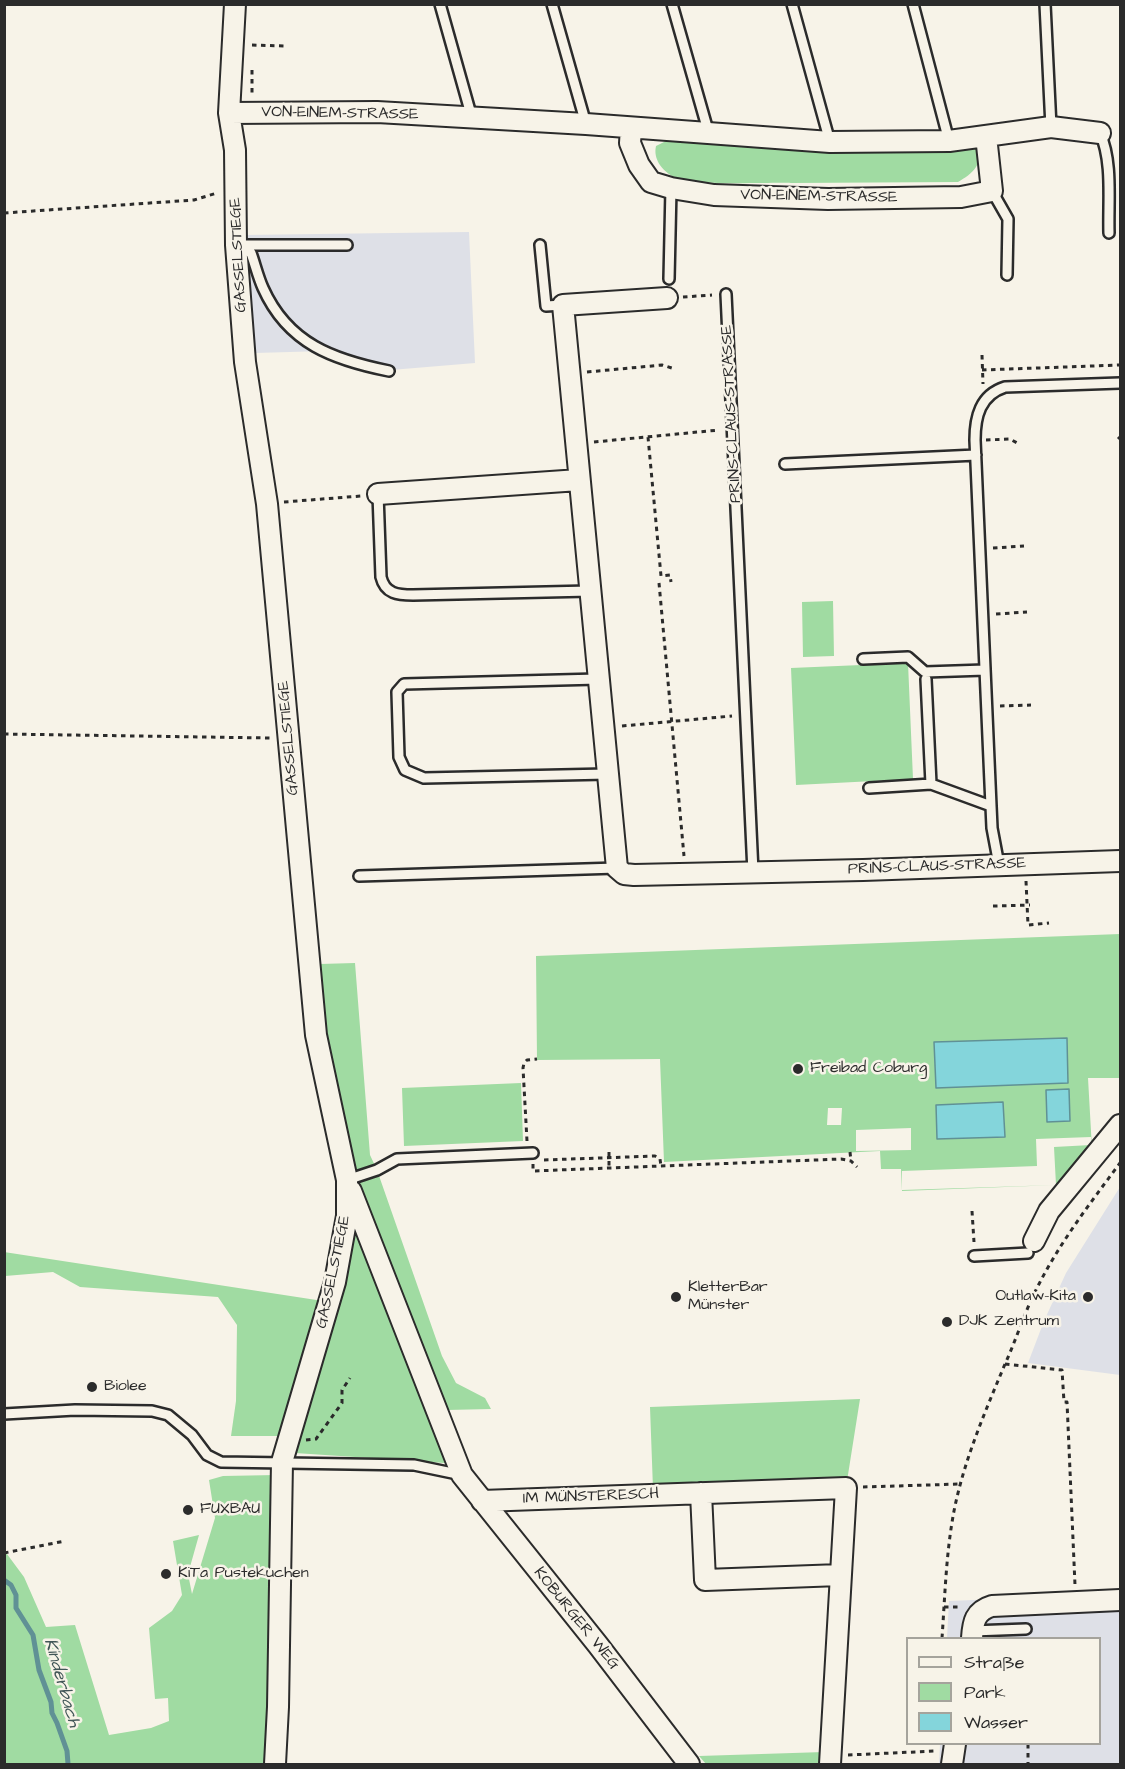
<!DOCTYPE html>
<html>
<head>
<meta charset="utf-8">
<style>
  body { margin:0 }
  #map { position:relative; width:1125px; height:1769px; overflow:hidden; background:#f7f3e8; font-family:"Architects Daughter",sans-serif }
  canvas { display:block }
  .frame { position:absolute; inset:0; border:6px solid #2b2b2b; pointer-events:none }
  .legend { position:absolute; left:906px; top:1637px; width:195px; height:108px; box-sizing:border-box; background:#f7f3e8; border:2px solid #a5a39c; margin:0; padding:8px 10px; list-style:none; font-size:18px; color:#2b2b2b }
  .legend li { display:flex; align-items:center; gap:12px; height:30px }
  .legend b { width:30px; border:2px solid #a5a39c }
</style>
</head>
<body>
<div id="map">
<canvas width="1125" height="1769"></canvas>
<div class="frame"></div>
<ul class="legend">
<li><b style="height:8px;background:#f7f3e8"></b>Straße</li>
<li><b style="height:16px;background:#a0dba2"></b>Park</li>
<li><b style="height:16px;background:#84d5db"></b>Wasser</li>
</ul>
</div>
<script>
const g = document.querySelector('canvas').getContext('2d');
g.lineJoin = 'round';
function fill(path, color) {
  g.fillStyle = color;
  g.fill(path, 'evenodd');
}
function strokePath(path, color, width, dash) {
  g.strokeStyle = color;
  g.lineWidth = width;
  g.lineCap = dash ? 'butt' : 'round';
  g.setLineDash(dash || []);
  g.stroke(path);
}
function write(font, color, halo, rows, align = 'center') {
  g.font = font + ' "Architects Daughter",sans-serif';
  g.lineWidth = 5;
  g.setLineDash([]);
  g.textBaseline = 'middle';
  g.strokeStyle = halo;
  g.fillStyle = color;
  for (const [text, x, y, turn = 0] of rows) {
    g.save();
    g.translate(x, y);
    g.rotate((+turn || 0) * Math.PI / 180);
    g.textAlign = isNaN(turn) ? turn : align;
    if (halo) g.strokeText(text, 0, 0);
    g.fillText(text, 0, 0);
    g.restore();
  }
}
const built = new Path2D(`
  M469,232l6,131 -108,9 -42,-21 -70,2 -6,-38 -7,-80z
  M1120,1187v188l-92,-12 16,-42 22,-48z
  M1120,1594v170h-181l1,-20h160v-106h-153l2,-37z`);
const green = new Path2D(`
  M666,141l107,3 202,1c11,18 -3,29 -17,37 -56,0 -111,1 -167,1 -24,-1 -100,4 -119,-7 -10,-6 -19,-17 -16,-30z
  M833,601l1,55 -31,1 -1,-55z
  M908,663l5,116 -117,6 -5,-117z
  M1120,934v144h-32l4,71 -15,20 -21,16 -154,6 -1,-22h-20l-1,-18 -216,11 -4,-103 -123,1 -1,-104zM1067,1038l1,45 -132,4 -2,-44zM828,1108h14l-1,17h-14zM911,1128v22l-55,1v-21zM1091,1137v8l-37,2 2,38 -154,5v-19l135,-5 -1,-27z
  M355,963l15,192 7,15 65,186 14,27 29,15 6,11 -44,1 -87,-219 -9,-30 -28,-134 -3,-63z
  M521,1083l2,58 -119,5 -2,-58z
  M355,1211l94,247 -4,5 -150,-10z
  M4,1252l319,49 -40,135h-52l5,-35 1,-76 -19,-28 -138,-10 -27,-15 -48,4z
  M860,1399l-13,82 -194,8 -3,-82z
  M276,1475l-5,289h-266l-1,-214 20,27 22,50 29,-2 34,110 42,-7 18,-7 -1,-23 -13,1 -6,-71 23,-17 10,-16 -9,-54 26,-6 -11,39 4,20 23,-76 -6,-38 14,-4z
  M824,1752v12h-118l-7,-8z`);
const water = new Path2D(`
  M1067,1038l1,45 -132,5 -2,-46z
  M1069,1089l1,32 -23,1 -1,-32z
  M1003,1102l2,35 -68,2 -1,-34z`);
const stream = new Path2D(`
  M4,1580l7,5 5,10v13l17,27 6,35 12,32 1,11 5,10 10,28 1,13`);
const path = new Path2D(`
  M252,45l33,1
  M252,70v26
  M4,213l190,-13 23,-7
  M683,297l29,-2
  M982,355l1,29
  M982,370l138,-5
  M587,372l75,-7 13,4
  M648,437l13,139 9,-1 1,7
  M1118,439l2,-2
  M986,440l24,-1 9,5
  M594,442l125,-12
  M284,502l77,-6
  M993,548l31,-2
  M659,583l25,273
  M996,614l31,-2
  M1000,706l31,-1
  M622,726l110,-10
  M4,734l266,4
  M1026,881l2,44 21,-2
  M993,906l37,-1
  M527,1141l-4,-73 1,-5 3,-3 10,-1
  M609,1152v16
  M850,1152l1,9
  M544,1160l111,-4 5,3 1,7
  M533,1164v7l308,-12 10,2 6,6
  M972,1211l2,31
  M1005,1364l57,6 2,32h3l8,183
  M306,1440l10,-1 26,-36v-13l8,-12
  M863,1487l97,-3
  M4,1553l61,-12
  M944,1607h17
  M942,1638c3,-42 4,-85 12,-127 10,-51 31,-99 51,-147 12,-26 20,-54 34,-80 22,-43 52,-82 81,-121
  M1028,1744v20
  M848,1755l88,-4`);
const lane = new Path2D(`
  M440,4l32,114
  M552,4l34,120
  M672,4l37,130
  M792,4l38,138
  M913,4l36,137
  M1045,4l6,123
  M1100,133c13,29 8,68 9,100
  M992,191l16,28 -1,56
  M236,245l15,8c4,11 7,24 12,35 25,56 71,72 126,83
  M239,245h108
  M540,245l6,61 17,-1
  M669,279l2,-91
  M726,294l27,578
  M785,464l191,-9
  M378,494l3,83c4,17 17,18 32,18l177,-4
  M863,659l45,-2 17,15 60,-2
  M598,679l-194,5 -7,8 2,65 6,13 19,8 183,-4
  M926,679l5,105 60,22
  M869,788l62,-4
  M999,865l-7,-37 -1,-22 -16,-366c0,-23 5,-45 30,-53l115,-4
  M359,876l258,-8
  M347,1180l30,-10 20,-11 136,-6
  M974,1256l54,-3
  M4,1414l71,-4 77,1 16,4 24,20 15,20 14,7 193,3 48,10
  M972,1631l54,-2`);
const street = new Path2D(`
  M235,4l-6,109 6,37 1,95 9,117 22,142 49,531 31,145v36l-12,66 -53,180 -4,245 -3,57
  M229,113l148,-1 209,12 244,18 119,-1 102,-14 49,6
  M631,128l-1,15 9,22 12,17 20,6 43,7 114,4 133,-2 31,-6 -6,-55
  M667,298l-104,7 54,563 7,6 10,1 229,-5 257,-9
  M378,494l201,-14
  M351,1191l111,284 136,170 91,119
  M1034,1241l15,-30 71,-86
  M701,1493l4,87 135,-5
  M482,1501l364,-13 -16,276
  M972,1638c1,-16 3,-27 20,-32l128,-6
  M952,1764l3,-20`);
const markers = [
  [798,1069,6,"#2b2b2b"],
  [676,1297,6,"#2b2b2b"],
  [1088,1297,6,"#2b2b2b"],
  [947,1322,6,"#2b2b2b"],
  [92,1387,6,"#2b2b2b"],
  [188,1510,6,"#2b2b2b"],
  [166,1574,6,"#2b2b2b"]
];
const streetNames = [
  ["VON-EINEM-STRASSE",340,114,1],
  ["VON-EINEM-STRASSE",819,197,1],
  ["GASSELSTIEGE",239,255,-93],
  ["PRINS-CLAUS-STRASSE",732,414,-93],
  ["GASSELSTIEGE",289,738,-95],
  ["PRINS-CLAUS-STRASSE",937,867,-2],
  ["GASSELSTIEGE",334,1272,-78],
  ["IM MÜNSTERESCH",591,1497,-2],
  ["KOBURGER WEG",576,1619,51]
];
const poiNames = [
  ["Freibad Coburg",810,1069],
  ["KletterBar",688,1288],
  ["Münster",688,1306],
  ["Outlaw-Kita",1076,1297,"right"],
  ["DJK Zentrum",959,1322],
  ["Biolee",104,1387],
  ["FUXBAU",200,1510],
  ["KiTa Pustekuchen",178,1574]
];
const waterNames = [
  ["Kinderbach",61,1683,74]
];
fill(built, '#dee0e7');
fill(green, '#a0dba2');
fill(water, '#84d5db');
strokePath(water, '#609195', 1.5);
strokePath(stream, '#609195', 5);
strokePath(lane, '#2b2b2b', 14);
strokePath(street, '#2b2b2b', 24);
strokePath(path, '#2b2b2b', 3, [4.5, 4.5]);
strokePath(lane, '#f7f3e8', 9);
strokePath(street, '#f7f3e8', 20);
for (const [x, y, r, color] of markers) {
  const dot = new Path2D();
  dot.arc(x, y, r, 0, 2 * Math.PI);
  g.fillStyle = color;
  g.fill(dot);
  strokePath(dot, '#f7f3e8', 2);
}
write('16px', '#2b2b2b', '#f7f3e8', streetNames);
write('16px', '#2b2b2b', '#f7f3e8', poiNames, 'left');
write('italic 18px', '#415657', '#f7f3e8', waterNames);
</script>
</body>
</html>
